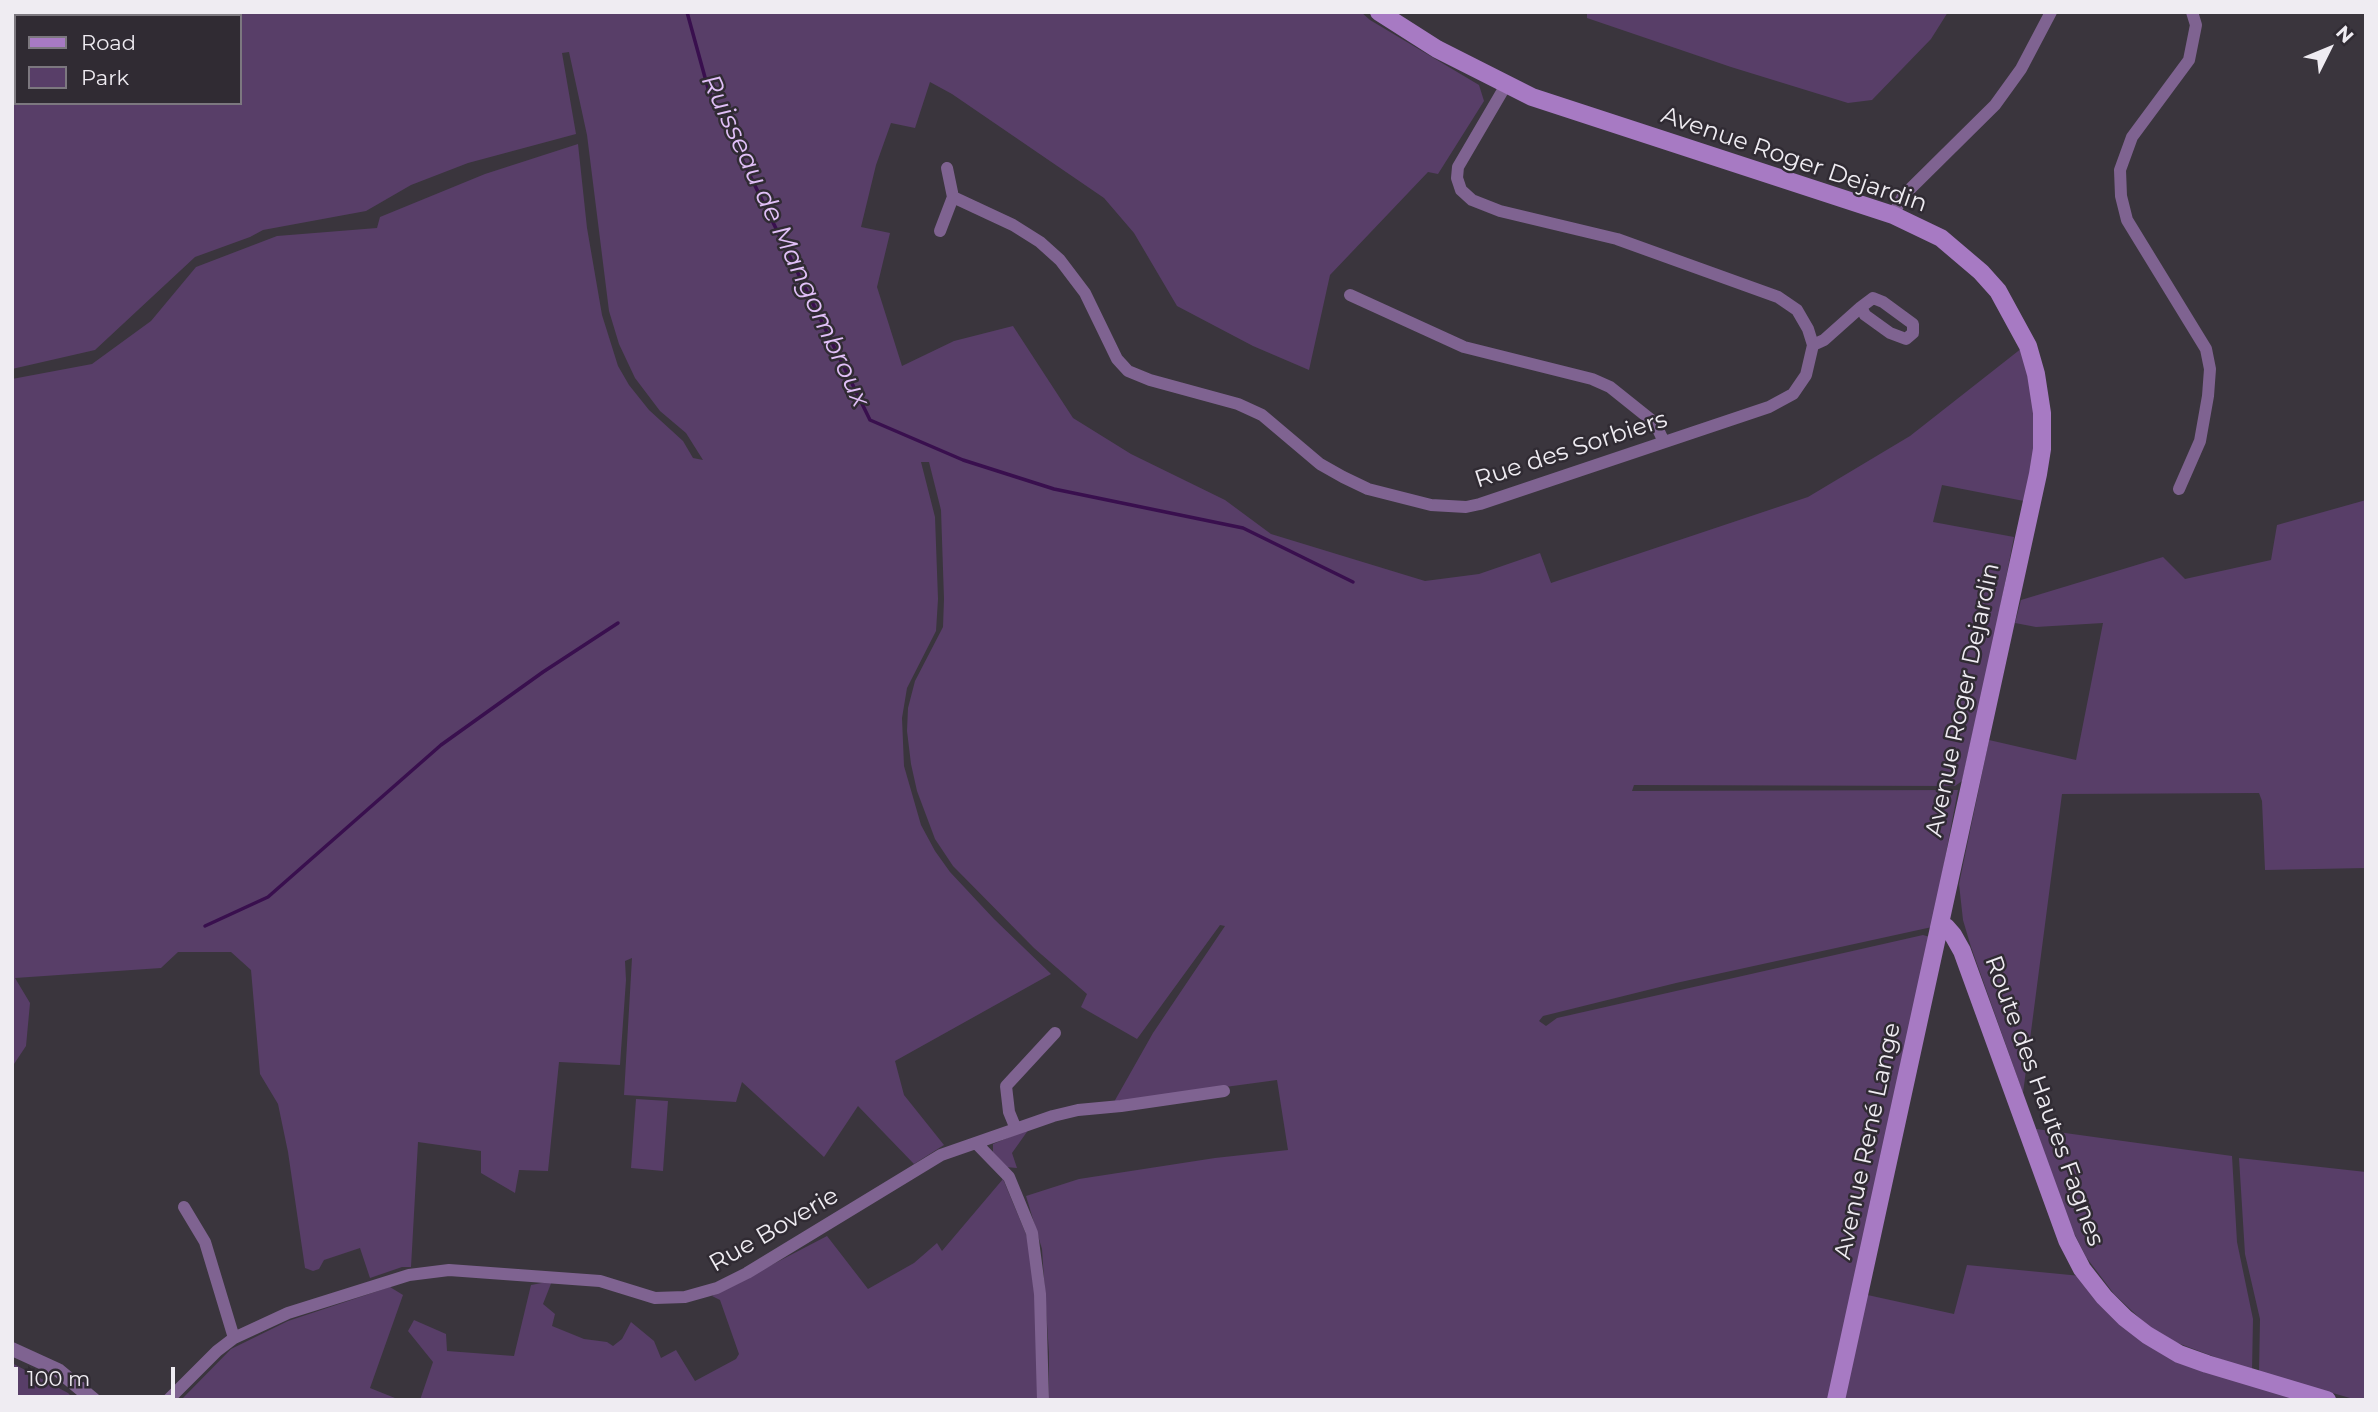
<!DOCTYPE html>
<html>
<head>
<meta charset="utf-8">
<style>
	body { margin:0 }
	#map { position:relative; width:2378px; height:1412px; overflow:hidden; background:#3a353d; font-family:Montserrat,sans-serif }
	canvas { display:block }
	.frame { position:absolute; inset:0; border:14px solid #efecf2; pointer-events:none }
	.legend { position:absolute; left:14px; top:14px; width:228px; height:91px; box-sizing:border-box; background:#302b33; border:2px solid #7c787f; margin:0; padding:9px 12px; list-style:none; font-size:21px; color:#efecf2 }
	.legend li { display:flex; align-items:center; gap:14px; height:35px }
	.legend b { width:35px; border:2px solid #7c787f }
	.north { position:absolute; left:2294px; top:14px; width:70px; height:70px; -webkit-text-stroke:5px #302b33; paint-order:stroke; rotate:47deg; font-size:19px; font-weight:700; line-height:28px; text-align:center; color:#efecf2 }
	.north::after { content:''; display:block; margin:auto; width:24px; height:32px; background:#efecf2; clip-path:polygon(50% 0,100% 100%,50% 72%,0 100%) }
	.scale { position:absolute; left:14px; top:1367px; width:161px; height:32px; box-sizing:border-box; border:4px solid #efecf2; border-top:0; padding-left:9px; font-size:21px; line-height:24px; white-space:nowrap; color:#efecf2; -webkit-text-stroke:5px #302b33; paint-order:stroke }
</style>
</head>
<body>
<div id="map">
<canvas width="2378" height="1412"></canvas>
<div class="frame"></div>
<ul class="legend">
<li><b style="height:9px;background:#a77ac3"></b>Road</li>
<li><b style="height:19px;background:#583e68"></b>Park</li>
</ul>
<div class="north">N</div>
<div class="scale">100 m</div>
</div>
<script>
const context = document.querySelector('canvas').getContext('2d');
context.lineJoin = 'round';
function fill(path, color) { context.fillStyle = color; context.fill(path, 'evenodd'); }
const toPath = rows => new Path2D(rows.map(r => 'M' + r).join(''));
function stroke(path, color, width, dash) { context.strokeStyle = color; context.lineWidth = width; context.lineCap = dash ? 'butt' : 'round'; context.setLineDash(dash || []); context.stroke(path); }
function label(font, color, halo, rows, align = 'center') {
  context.font = font + ' Montserrat,sans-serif'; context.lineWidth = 5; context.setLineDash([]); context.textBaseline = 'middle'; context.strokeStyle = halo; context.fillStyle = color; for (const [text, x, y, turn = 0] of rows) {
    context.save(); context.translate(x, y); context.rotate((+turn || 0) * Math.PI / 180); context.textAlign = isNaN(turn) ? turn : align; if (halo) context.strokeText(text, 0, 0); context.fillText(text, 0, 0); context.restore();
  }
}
const green = toPath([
	[12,12,1361,12,1370,20,1479,85,1484,101,1438,174,1428,172,1330,275,1309,370,1253,346,1177,306,1134,233,1104,198,952,94,930,82,915,128,891,123,876,165,861,227,890,233,877,287,902,366,954,341,1013,326,1073,418,1131,454,1225,500,1271,534,1425,581,1479,574,1540,553,1551,583,1808,497,1910,436,2022,348,2035,394,2036,448,2024,501,1942,485,1933,522,2014,537,1993,644,1962,781,1955,786,1634,785,1632,791,1958,790,1932,927,1676,983,1543,1016,1539,1021,1546,1026,1557,1018,1923,935,1930,937,1829,1400,1049,1400,1049,1353,1042,1249,1026,1196,1079,1179,1215,1158,1288,1150,1277,1080,1114,1102,1153,1033,1225,926,1220,925,1137,1039,1081,1007,1087,994,1034,948,953,866,935,839,917,791,911,764,907,731,908,708,915,681,943,627,944,599,941,510,929,462,921,462,935,517,938,599,936,631,907,688,902,718,904,766,921,825,935,851,950,872,994,919,1051,974,895,1061,904,1095,944,1145,914,1164,858,1106,824,1157,742,1082,736,1102,624,1095,632,958,625,961,626,980,620,1065,559,1062,548,1171,519,1170,515,1193,481,1173,481,1151,418,1142,411,1267,402,1267,370,1278,360,1248,324,1260,319,1269,313,1271,305,1268,288,1152,278,1104,260,1074,251,970,231,952,178,952,161,968,15,978,30,1003,26,1046,12,1067,12,379,92,364,151,321,196,267,277,236,377,228,380,217,485,174,578,144,587,228,602,315,618,366,629,385,649,410,683,441,693,458,703,460,686,433,660,411,635,378,619,344,609,311,587,135,569,52,562,53,576,134,468,163,411,185,366,211,263,230,250,237,195,257,95,350,12,369],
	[16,16,240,16,240,103,16,103],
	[1587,12,1948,12,1931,39,1872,100,1848,103,1731,67,1587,18],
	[2366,500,2366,868,2265,870,2262,801,2259,793,2062,794,2023,1093,1971,947,1963,920,1959,884,1989,740,2076,760,2103,623,2036,627,2015,623,2021,600,2163,557,2185,579,2271,560,2277,525],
	[636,1099,668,1101,663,1171,631,1168],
	[1029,1129,1012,1153,1017,1168,1006,1167,993,1152,993,1144],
	[2036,1129,2232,1156,2237,1242,2253,1319,2252,1371,2175,1342,2148,1326,2114,1294,2086,1257,2066,1217],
	[2239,1158,2366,1172,2366,1400,2357,1400,2259,1372,2260,1319,2245,1254],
	[1003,1179,1028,1239,1035,1298,1039,1400,420,1400,433,1362,408,1331,414,1320,446,1334,447,1351,514,1356,531,1285,552,1281,543,1304,555,1314,552,1326,584,1339,607,1342,613,1346,622,1339,631,1322,654,1341,661,1358,676,1350,695,1381,736,1359,739,1354,720,1300,712,1296,827,1236,868,1289,914,1263,937,1243,942,1251],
	[1967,1265,2081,1276,2113,1314,2290,1397,2292,1400,1841,1400,1863,1294,1954,1314],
	[390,1287,403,1295,370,1388,400,1400,181,1400,231,1349,288,1321],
	[12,1363,68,1393,75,1400,12,1400]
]);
const stream = toPath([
	[687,12,709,92,870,420,963,460,1054,489,1243,528,1353,582],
	[41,16,48,12],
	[12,31,16,29],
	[205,926,268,897,441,745,543,672,618,623]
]);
const minor = toPath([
	[953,197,1013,225,1040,242,1060,260,1085,293,1117,359,1128,371,1150,380,1238,404,1262,415,1320,464,1343,477,1368,489,1431,505,1466,507,1480,504,1769,407,1793,394,1806,375,1813,345,1808,329,1797,310,1778,297,1617,239,1500,211,1472,200,1461,190,1457,178,1458,167,1506,85],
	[1893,215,1903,196,1995,105,2021,69,2051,12],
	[940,231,953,197,947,168],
	[1350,295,1464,347,1592,379,1610,387,1655,423,1664,442],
	[1813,345,1824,340,1861,307,1865,315,1890,333,1906,339,1913,333,1913,324,1883,302,1873,298,1861,307],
	[2179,489,2200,441,2208,396,2210,369,2206,349,2127,220,2121,196,2120,170,2132,137,2189,60,2196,25,2192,12],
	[1016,1129,1009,1112,1006,1086,1055,1033],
	[977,1144,1009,1177,1032,1233,1040,1294,1043,1400],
	[184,1207,205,1242,234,1338],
	[168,1400,217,1351,234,1338,288,1313,409,1275,449,1270,600,1281,655,1298,685,1297,717,1288,747,1273,941,1155,1053,1116,1078,1110,1121,1106,1224,1091]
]);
const tertiary = toPath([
	[12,1349,58,1370,94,1400]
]);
const secondary = toPath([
	[1379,12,1437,49,1532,97,1893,215,1941,238,1981,272,1998,291,2028,346,2036,374,2042,413,2042,449,2038,474,1836,1400],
	[1940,925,1946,927,1953,935,1962,951,2067,1240,2082,1269,2104,1297,2125,1318,2147,1335,2179,1354,2207,1364,2327,1400]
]);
const streetNames = [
	["Avenue Roger Dejardin",1794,160,19],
	["Rue des Sorbiers",1571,450,-18],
	["Avenue Roger Dejardin",1963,700,-78],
	["Route des Hautes Fagnes",2044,1101,70],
	["Avenue René Lange",1868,1141,-78],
	["Rue Boverie",774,1230,-30]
];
const waterNames = [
	["Ruisseau de Mangombroux",785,241,65]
];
fill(green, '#583e68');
stroke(stream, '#390f4e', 3.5);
stroke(minor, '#7f6391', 12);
stroke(tertiary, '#7f6391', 14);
stroke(secondary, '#a77ac3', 18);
label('24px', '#efecf2', '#302b33', streetNames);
label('italic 26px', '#e1c0f8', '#302b33', waterNames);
</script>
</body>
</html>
